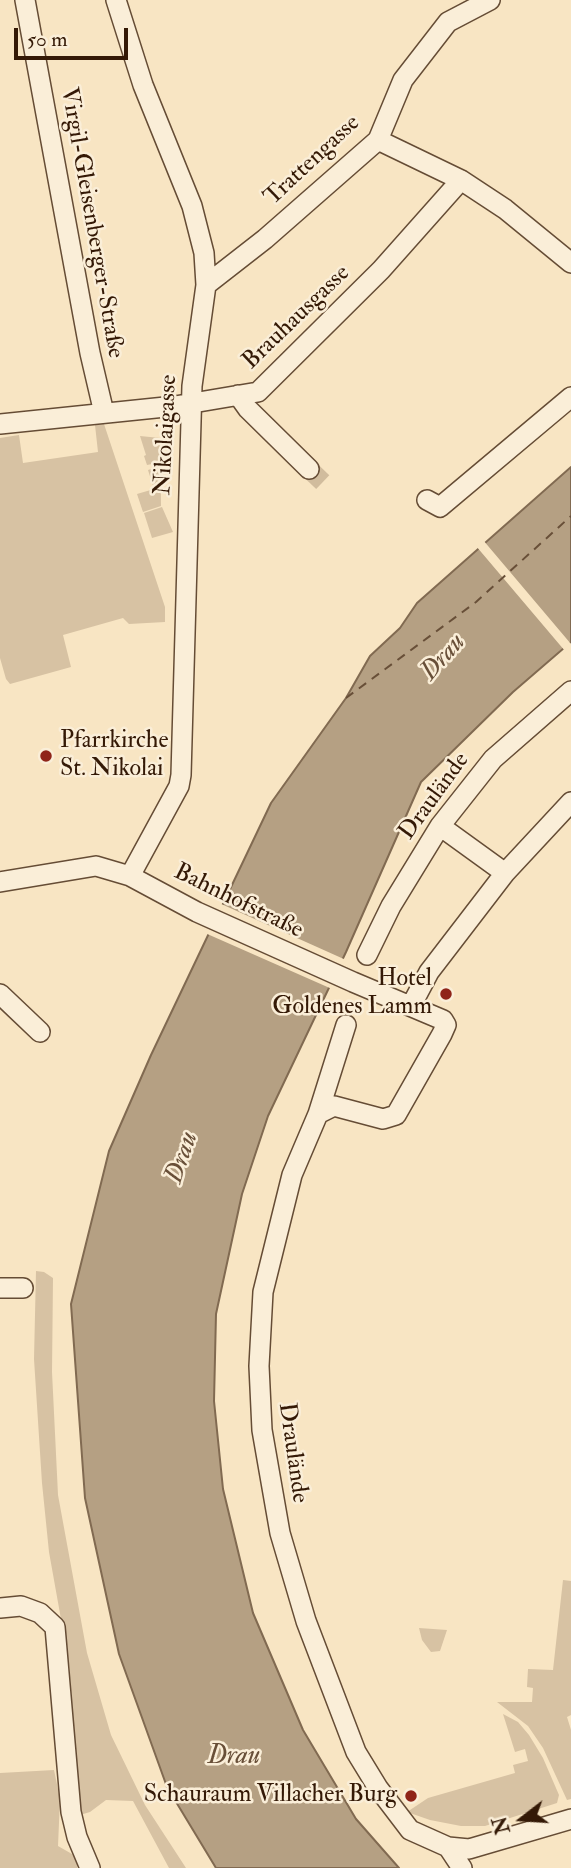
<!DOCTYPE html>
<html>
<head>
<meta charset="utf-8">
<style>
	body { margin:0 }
	#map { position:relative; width:571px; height:1868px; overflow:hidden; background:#f8e5c3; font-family:"IM FELL Double Pica",serif }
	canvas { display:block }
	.north { position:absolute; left:487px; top:1784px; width:70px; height:70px; -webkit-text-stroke:5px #faeed8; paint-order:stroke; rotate:253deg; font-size:19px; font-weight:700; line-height:28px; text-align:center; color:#341906 }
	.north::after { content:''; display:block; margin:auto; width:24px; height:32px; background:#341906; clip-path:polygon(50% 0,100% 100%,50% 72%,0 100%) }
	.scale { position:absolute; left:14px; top:28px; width:114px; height:32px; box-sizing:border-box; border:4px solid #341906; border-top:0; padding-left:9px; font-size:21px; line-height:24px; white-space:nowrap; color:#341906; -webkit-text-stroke:5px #faeed8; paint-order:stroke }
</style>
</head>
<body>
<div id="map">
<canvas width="571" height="1868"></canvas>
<div class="north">N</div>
<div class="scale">50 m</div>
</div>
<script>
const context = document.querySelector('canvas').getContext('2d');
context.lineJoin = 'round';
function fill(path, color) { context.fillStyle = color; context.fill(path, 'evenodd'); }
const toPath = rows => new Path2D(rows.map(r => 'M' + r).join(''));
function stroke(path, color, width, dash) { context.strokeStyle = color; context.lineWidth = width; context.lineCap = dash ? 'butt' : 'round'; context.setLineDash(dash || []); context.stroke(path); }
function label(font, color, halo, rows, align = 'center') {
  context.font = font + ' "IM FELL Double Pica",serif'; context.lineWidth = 5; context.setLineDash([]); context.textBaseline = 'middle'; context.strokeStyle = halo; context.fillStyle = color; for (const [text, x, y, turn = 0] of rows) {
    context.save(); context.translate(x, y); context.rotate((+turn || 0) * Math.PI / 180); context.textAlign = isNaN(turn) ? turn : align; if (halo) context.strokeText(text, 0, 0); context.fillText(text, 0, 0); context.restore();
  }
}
const green = toPath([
	[104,424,165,607,165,622,129,624,123,618,63,635,71,667,10,684,6,679,0,658,0,438,19,435,23,463,98,452,95,425],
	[140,436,160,438,161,506,143,512,137,494,154,489,148,470,154,468,152,464,147,465,144,456,146,455],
	[162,507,173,532,152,538,144,513],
	[36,1271,44,1272,53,1278,52,1372,58,1495,87,1653,111,1735,145,1805,186,1868,169,1868,133,1801,106,1800,90,1812,80,1815,69,1664,49,1552,42,1483,34,1359],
	[563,1580,571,1581,571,1715,567,1717,571,1730,571,1799,567,1800,543,1748,528,1726,497,1702,532,1702,533,1688,527,1687,528,1669,553,1670],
	[419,1628,447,1630,440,1651,431,1652,422,1640],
	[503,1714,518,1722,529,1735,543,1758,559,1795,557,1803,485,1826,461,1826,430,1820,407,1812,428,1798,515,1773,513,1765,528,1761,525,1749,515,1752],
	[54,1770,60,1799,58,1846,79,1858,77,1868,0,1868,0,1773]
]);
const water = toPath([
	[571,467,571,642,513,692,421,782,346,952,268,1116,242,1194,216,1314,214,1401,223,1489,253,1613,303,1730,356,1819,399,1868,216,1868,167,1787,119,1654,85,1498,71,1304,109,1151,151,1055,271,803,346,698,370,656,400,628,417,603,571,467]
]);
const pier = toPath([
	[483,540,571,644,565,651,476,546],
	[219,903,346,960,332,989,205,933]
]);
const ferry = toPath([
	[346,698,476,602,571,516]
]);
const minorTunnel = toPath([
	[309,469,330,489]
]);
const minor = toPath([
	[25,0,90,353,104,413],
	[116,0,143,85,192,206,204,253,206,285,192,386,181,775,179,786,130,876],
	[378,140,461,180,505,209,571,263],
	[206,285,265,239,378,140,403,80,448,22,490,0],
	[238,395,248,409,309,469],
	[0,424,175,406,258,392,381,270,461,180],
	[427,500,440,507,571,397],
	[440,826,505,873],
	[0,882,96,866,130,876,197,912,353,982,443,1020,446,1025,442,1034,396,1115,383,1119,334,1106,318,1114],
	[367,955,391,906,440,826,493,759,571,691],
	[0,994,40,1032],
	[411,1006,429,972,505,873,571,802],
	[346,1025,318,1114,292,1175,263,1292,259,1366,262,1430,280,1533,306,1621,356,1752,378,1788,410,1830,448,1847,469,1849,571,1819],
	[0,1288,23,1288],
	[0,1608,21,1606,40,1613,55,1627,71,1812,77,1837,90,1868],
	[448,1847,462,1868]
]);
const markers = [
	[46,756,7,"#8f2418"],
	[446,994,7,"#8f2418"],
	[411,1796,7,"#8f2418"]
];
const streetNames = [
	["Trattengasse",313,161,-43],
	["Virgil-Gleisenberger-Straße",91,223,80],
	["Brauhausgasse",297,318,-44],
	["Nikolaigasse",167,435,-87],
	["Draulände",435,797,-54],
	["Bahnhofstraße",238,902,26],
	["Draulände",292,1453,82]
];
const poiNames = [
	["Pfarrkirche",60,742,"left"],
	["St. Nikolai",60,770,"left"],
	["Hotel",432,980],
	["Goldenes Lamm",432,1008],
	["Schauraum Villacher Burg",397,1796]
];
const waterNames = [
	["Drau",444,658,-48],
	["Drau",183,1158,-71],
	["Drau",234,1757]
];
fill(green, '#d7c2a3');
fill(water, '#b5a083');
stroke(water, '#816a51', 2);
fill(pier, '#f8e5c3');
stroke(ferry, '#684f38', 2, [9, 7]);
stroke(minorTunnel, '#d1bc9d', 19, [19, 10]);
stroke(minor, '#654c35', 22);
stroke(minor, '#faeed8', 19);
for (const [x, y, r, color] of markers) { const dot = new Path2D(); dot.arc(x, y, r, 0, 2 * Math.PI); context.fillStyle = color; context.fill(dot); stroke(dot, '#faeed8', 2.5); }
label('24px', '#341906', '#faeed8', streetNames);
label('24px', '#341906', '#faeed8', poiNames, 'right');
label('italic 26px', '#684f38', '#faeed8', waterNames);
</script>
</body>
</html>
